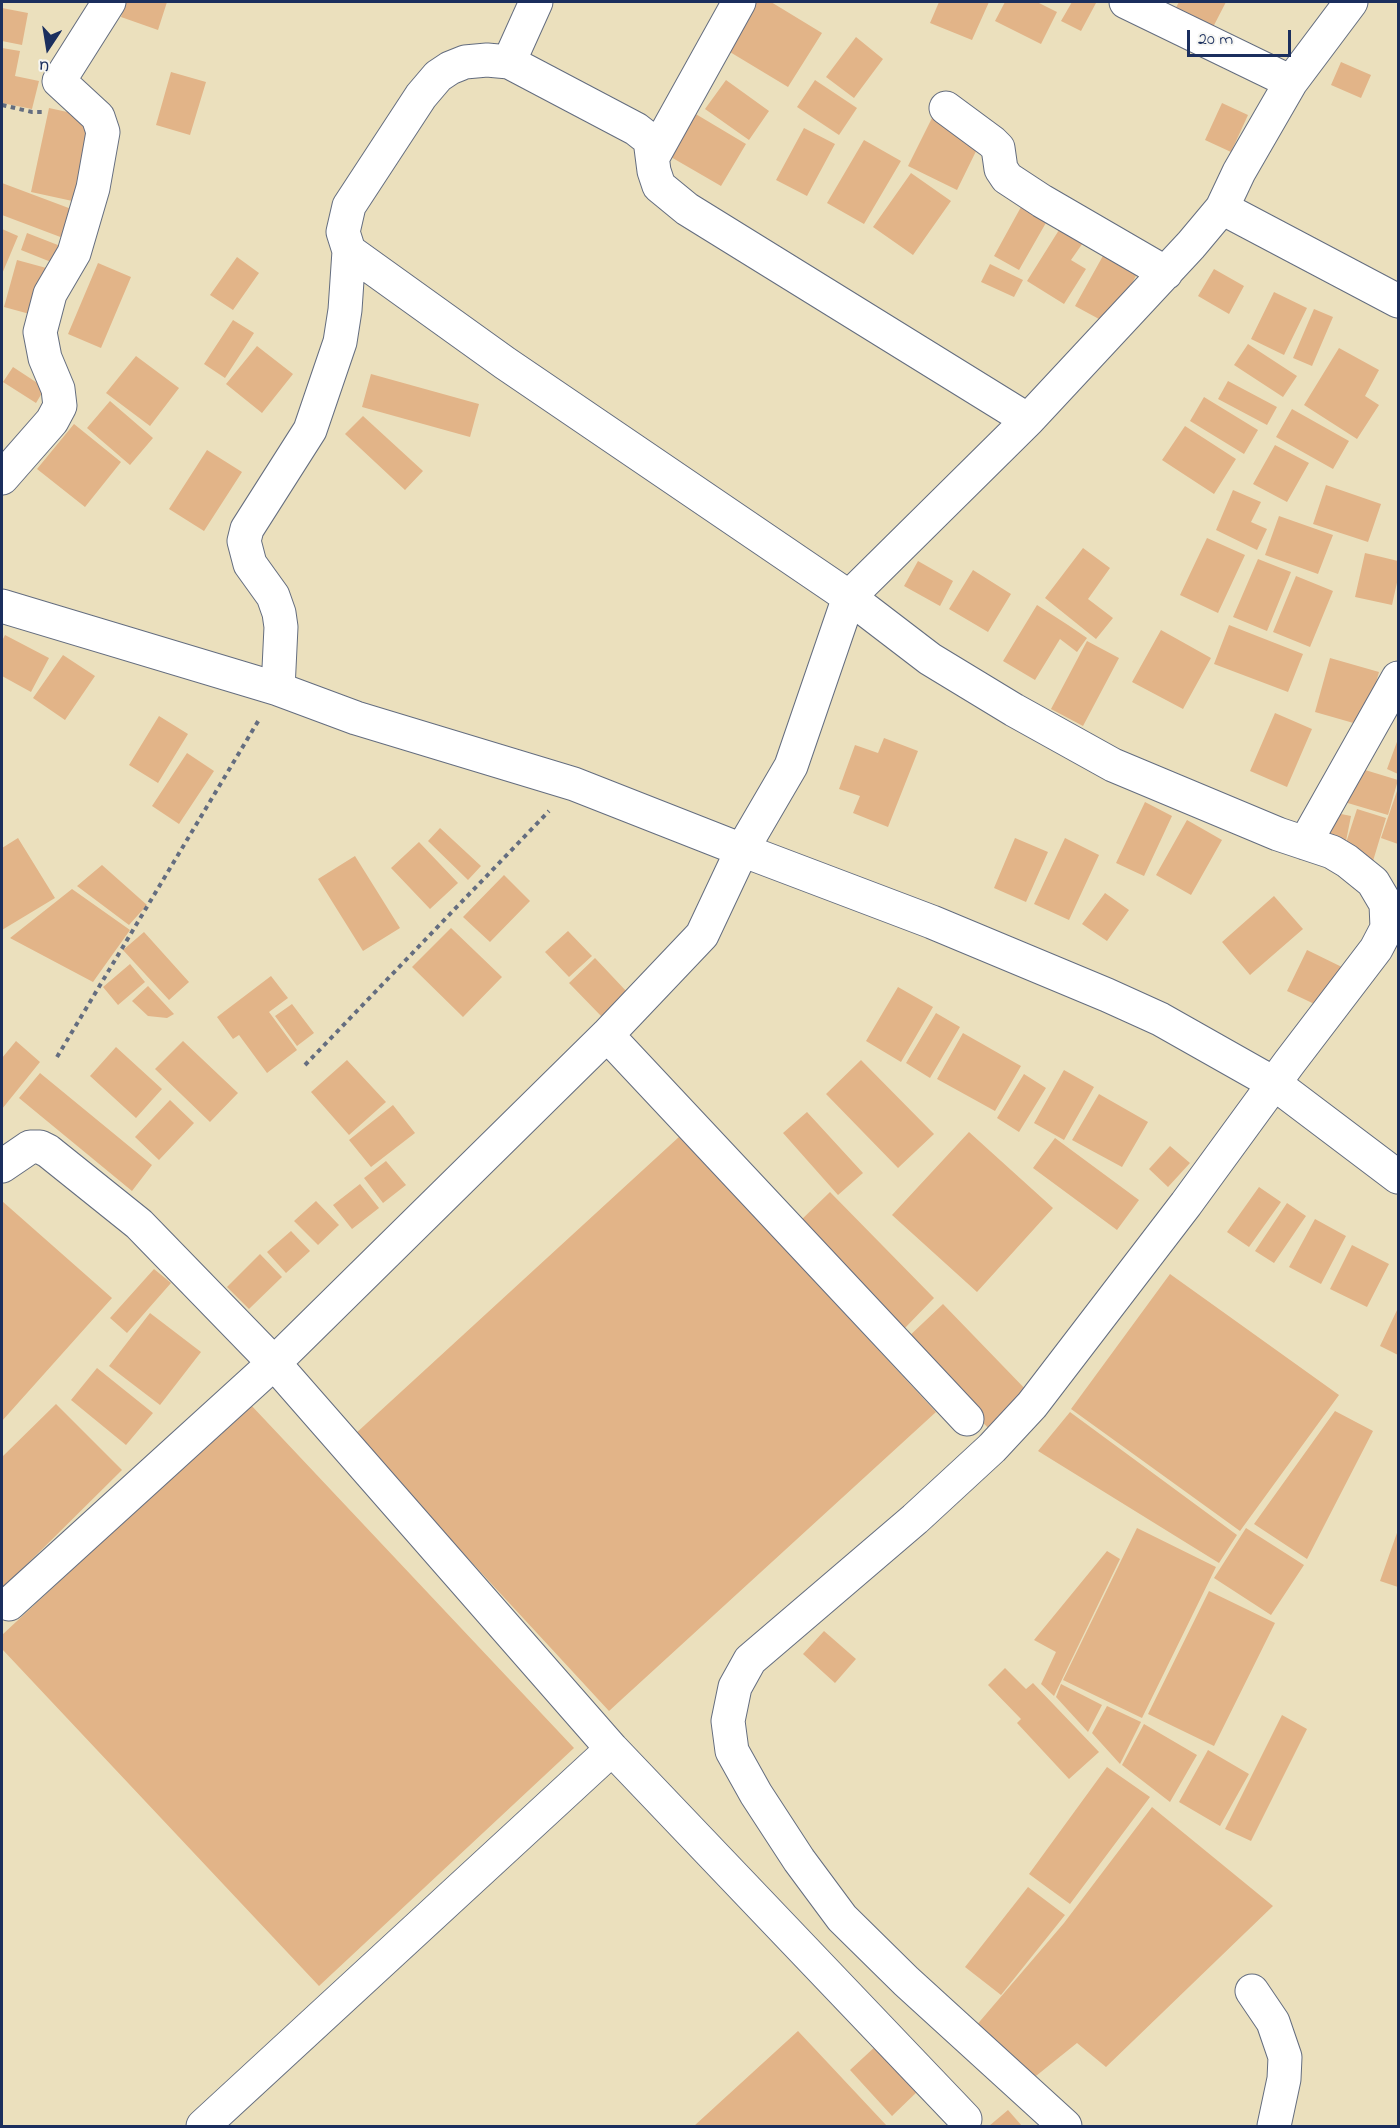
<!DOCTYPE html>
<html>
<head>
<meta charset="utf-8">
<style>
	body { margin:0 }
	#map { position:relative; width:1400px; height:2128px; overflow:hidden; background:#ebe0bd; font-family:"Indie Flower",sans-serif }
	canvas { display:block }
	.frame { position:absolute; inset:0; border:3px solid #1b2f5e; pointer-events:none }
	.north { position:absolute; left:18px; top:18px; width:60px; height:60px; -webkit-text-stroke:4px #f6f6f2; paint-order:stroke; rotate:192deg; font-size:16px; font-weight:700; line-height:24px; text-align:center; color:#1b2f5e }
	.north::after { content:''; display:block; margin:auto; width:21px; height:27px; background:#1b2f5e; clip-path:polygon(50% 0,100% 100%,50% 72%,0 100%) }
	.scale { position:absolute; left:1187px; top:30px; width:104px; height:27px; box-sizing:border-box; border:3px solid #1b2f5e; border-top:0; padding-left:8px; font-size:18px; line-height:21px; white-space:nowrap; color:#1b2f5e; -webkit-text-stroke:4px #f6f6f2; paint-order:stroke }
</style>
</head>
<body>
<div id="map">
<canvas width="1400" height="2128"></canvas>
<div class="frame"></div>
<div class="north">U</div>
<div class="scale">20 m</div>
</div>
<script>
const context = document.querySelector('canvas').getContext('2d');
context.lineJoin = 'round';
function fill(path, color) { context.fillStyle = color; context.fill(path, 'evenodd'); }
const toPath = rows => new Path2D(rows.map(r => 'M' + r).join(''));
function stroke(path, color, width, dash) { context.strokeStyle = color; context.lineWidth = width; context.lineCap = dash ? 'butt' : 'round'; context.setLineDash(dash || []); context.stroke(path); }
const building = toPath([
	[126,2,167,2,158,30,121,17],
	[747,2,771,2,822,33,788,87,720,46],
	[939,2,989,2,972,40,930,23],
	[1005,2,1037,2,1057,12,1041,44,995,21],
	[1072,2,1096,3,1081,31,1061,21],
	[1179,2,1226,2,1211,31,1173,13],
	[2,8,28,13,22,45,2,41],
	[856,37,883,59,854,98,826,77],
	[2,48,20,51,15,76,39,81,32,109,2,103],
	[1341,62,1371,75,1361,98,1331,85],
	[171,72,206,82,190,135,156,125],
	[726,80,769,111,749,140,705,109],
	[815,80,857,108,839,135,797,107],
	[1222,103,1248,115,1231,152,1205,140],
	[49,108,95,118,77,202,31,192],
	[689,110,746,144,721,186,664,153],
	[933,116,981,141,957,190,908,166],
	[804,128,835,144,807,196,776,180],
	[864,140,901,161,864,224,827,203],
	[911,173,951,201,913,255,873,227],
	[2,183,82,213,71,241,2,215],
	[1021,207,1047,221,1019,270,994,256],
	[1064,222,1087,237,1071,260,1086,269,1064,304,1027,281],
	[2,229,18,236,2,274],
	[27,233,63,247,56,264,21,250],
	[1104,254,1138,272,1110,325,1075,306],
	[237,257,259,273,233,310,210,295],
	[17,260,50,269,37,316,4,307],
	[98,263,131,277,101,348,68,334],
	[990,264,1023,280,1014,297,981,282],
	[1214,269,1244,286,1229,314,1198,296],
	[1274,292,1307,308,1284,355,1251,339],
	[1314,309,1333,317,1312,366,1293,358],
	[233,320,254,333,225,378,204,364],
	[1248,344,1297,376,1283,397,1234,365],
	[257,346,293,374,262,413,226,384],
	[1339,348,1379,370,1365,396,1379,405,1357,439,1304,405],
	[136,356,179,388,150,426,106,393],
	[13,367,45,388,36,403,3,382],
	[371,374,479,404,470,437,362,407],
	[1228,381,1277,407,1267,425,1218,399],
	[1204,397,1258,430,1244,454,1190,421],
	[110,401,153,438,130,465,87,428],
	[1292,409,1349,441,1333,469,1276,437],
	[363,416,423,471,405,490,345,434],
	[74,424,121,462,85,507,37,469],
	[1185,426,1236,459,1214,494,1162,460],
	[1275,445,1309,463,1287,502,1253,484],
	[207,450,242,472,204,531,169,509],
	[1326,485,1381,504,1368,542,1313,524],
	[1233,490,1261,502,1251,522,1267,529,1257,550,1216,530],
	[1279,516,1333,535,1318,574,1265,555],
	[1207,538,1245,555,1218,613,1180,595],
	[1083,548,1110,568,1088,599,1113,618,1096,639,1045,598],
	[1365,553,1398,561,1398,578,1392,605,1355,597],
	[1258,559,1291,572,1267,631,1233,617],
	[918,561,953,581,940,606,904,586],
	[973,570,1011,594,988,632,949,609],
	[1296,576,1333,591,1310,647,1273,632],
	[1037,605,1068,625,1087,638,1077,652,1060,639,1035,680,1003,661],
	[1229,625,1303,654,1288,692,1214,664],
	[1161,630,1211,658,1183,709,1132,682],
	[5,635,49,658,31,692,2,676,2,641],
	[1087,641,1119,658,1083,726,1051,709],
	[63,655,95,676,65,720,33,698],
	[1330,658,1379,672,1364,726,1315,712],
	[1275,713,1312,729,1287,787,1250,771],
	[159,716,188,734,158,783,129,765],
	[884,738,918,751,888,827,853,813,860,796,839,789,855,745,878,753],
	[1398,739,1398,774,1387,769],
	[187,753,214,771,179,824,152,806],
	[1352,766,1398,780,1388,815,1341,801],
	[1398,788,1398,844,1381,838],
	[1145,802,1172,816,1144,876,1116,863],
	[1357,809,1386,818,1373,861,1343,852],
	[1326,811,1351,816,1344,851,1318,845],
	[1187,820,1222,840,1191,895,1156,875],
	[440,828,481,866,468,880,428,841],
	[18,838,55,898,2,930,2,848],
	[1015,838,1048,852,1026,902,994,888],
	[1065,838,1099,855,1069,920,1034,904],
	[419,842,458,883,430,909,391,868],
	[355,856,400,928,363,951,318,879],
	[102,865,147,905,129,925,77,886],
	[504,875,530,901,490,942,463,917],
	[72,889,130,930,93,982,10,938],
	[1105,893,1129,910,1107,941,1082,924],
	[1274,896,1303,929,1250,975,1222,942],
	[451,928,502,977,463,1017,412,967],
	[568,931,592,956,569,977,545,952],
	[144,932,189,982,169,1000,123,950],
	[1307,950,1346,969,1327,1010,1287,991],
	[595,958,627,992,602,1017,569,983],
	[130,964,145,982,118,1005,103,987],
	[271,976,288,998,269,1012,297,1050,267,1073,239,1035,233,1039,217,1017],
	[148,986,174,1014,167,1018,148,1016,132,1001],
	[898,987,933,1007,901,1062,866,1041],
	[292,1004,314,1033,297,1046,275,1016],
	[936,1013,960,1027,930,1078,906,1063],
	[963,1033,1021,1066,995,1111,937,1079],
	[16,1041,40,1062,2,1109,2,1058],
	[183,1041,238,1093,210,1122,155,1069],
	[116,1047,162,1089,136,1118,90,1076],
	[347,1060,386,1102,349,1135,311,1092],
	[861,1060,934,1134,898,1168,826,1094],
	[1064,1070,1094,1087,1064,1140,1034,1123],
	[40,1073,152,1165,132,1191,19,1098],
	[1024,1074,1046,1088,1019,1132,997,1118],
	[1099,1094,1148,1122,1122,1167,1072,1140],
	[170,1100,194,1123,159,1160,135,1137],
	[393,1105,415,1133,371,1167,349,1140],
	[807,1112,863,1173,838,1195,783,1133],
	[969,1132,1053,1208,977,1292,892,1215],
	[680,1136,936,1412,609,1711,354,1435],
	[1055,1138,1139,1200,1117,1230,1033,1168],
	[1170,1146,1190,1163,1168,1187,1149,1169],
	[386,1161,406,1185,383,1203,364,1178],
	[360,1184,379,1208,352,1229,333,1205],
	[1259,1187,1281,1202,1249,1247,1227,1232],
	[830,1192,934,1298,902,1331,797,1224],
	[2,1201,112,1298,2,1421],
	[316,1201,339,1225,318,1245,294,1221],
	[1287,1203,1306,1216,1274,1263,1255,1251],
	[1315,1219,1346,1236,1321,1284,1289,1267],
	[291,1231,310,1251,286,1273,267,1252],
	[1352,1245,1389,1264,1367,1307,1330,1289],
	[260,1254,282,1277,249,1309,227,1287],
	[154,1269,171,1283,127,1333,110,1318],
	[1170,1274,1339,1395,1240,1531,1071,1409],
	[943,1304,1031,1395,992,1432,904,1341],
	[1398,1308,1398,1355,1380,1346],
	[150,1313,201,1352,160,1405,109,1366],
	[97,1368,153,1413,126,1445,71,1400],
	[56,1404,122,1470,2,1589,2,1457],
	[250,1404,574,1748,319,1986,2,1649,2,1635],
	[1335,1411,1373,1431,1307,1559,1254,1524],
	[1070,1412,1237,1535,1219,1563,1038,1451],
	[1137,1528,1216,1567,1142,1718,1063,1680],
	[1246,1528,1304,1565,1271,1615,1214,1578],
	[1398,1530,1398,1587,1380,1581],
	[1107,1551,1120,1559,1054,1696,1041,1684,1056,1652,1034,1640],
	[1209,1591,1275,1623,1214,1746,1148,1714],
	[824,1631,856,1659,835,1683,803,1654],
	[1005,1668,1026,1689,1033,1683,1099,1752,1069,1779,1017,1723,1021,1719,988,1685],
	[1061,1684,1102,1705,1088,1732,1056,1697],
	[1107,1706,1141,1722,1120,1764,1092,1733],
	[1282,1715,1307,1729,1251,1841,1225,1829],
	[1144,1724,1197,1755,1170,1802,1122,1765],
	[1208,1750,1249,1774,1220,1826,1179,1802],
	[1107,1767,1150,1797,1070,1904,1029,1874],
	[1152,1807,1273,1906,1106,2067,1077,2043,1031,2080,969,2034,1064,1923],
	[1028,1887,1065,1915,1001,1995,965,1967],
	[798,2031,887,2126,694,2126],
	[878,2044,920,2089,892,2116,850,2070],
	[1008,2110,1022,2126,989,2126]
]);
const path = toPath([
	[2,105,32,112,42,112],
	[57,1057,260,718],
	[305,1065,549,811]
]);
const minor = toPath([
	[1126,2,1291,82],
	[509,62,536,2],
	[946,108,992,142,998,148,1001,169,1007,178,1042,201,1166,273],
	[654,155,739,2],
	[1222,208,1398,301],
	[349,251,505,363,849,597,930,659,1014,710,1113,765,1278,834,1332,852,1347,861,1373,882,1386,904,1387,928,1376,949,1289,1063,1186,1204,1032,1405,992,1448,915,1519,750,1660,735,1687,728,1721,732,1751,756,1794,799,1860,842,1918,906,1981,1065,2126],
	[2,478,52,421,60,406,58,389,45,358,40,332,50,294,74,253,93,188,103,132,98,117,59,81,109,2],
	[2,606,278,689,356,718,574,784,742,850,791,766,849,597,1028,420,1191,245,1222,208,1239,172,1291,82,1351,2],
	[278,689,281,627,279,613,273,596,250,564,244,541,247,529,310,430,340,342,345,310,349,251,343,232,349,206,421,96,438,76,450,68,465,62,487,60,509,62,636,129,650,140,654,171,659,186,687,209,1028,420],
	[1305,843,1398,678],
	[607,1035,967,1419],
	[2,1166,30,1147,40,1147,48,1151,139,1224,274,1363,9,1604],
	[1252,1991,1273,2022,1285,2057,1284,2079,1274,2126],
	[965,2119,612,1749,274,1363,607,1035,702,935,742,850,932,922,1107,995,1160,1019,1275,1084,1398,1177],
	[203,2126,612,1749]
]);
fill(building, '#e2b488');
stroke(minor, '#646d7f', 35);
stroke(path, '#646d7f', 4, [4.5, 4.5]);
stroke(minor, '#fff', 33);
</script>
</body>
</html>
